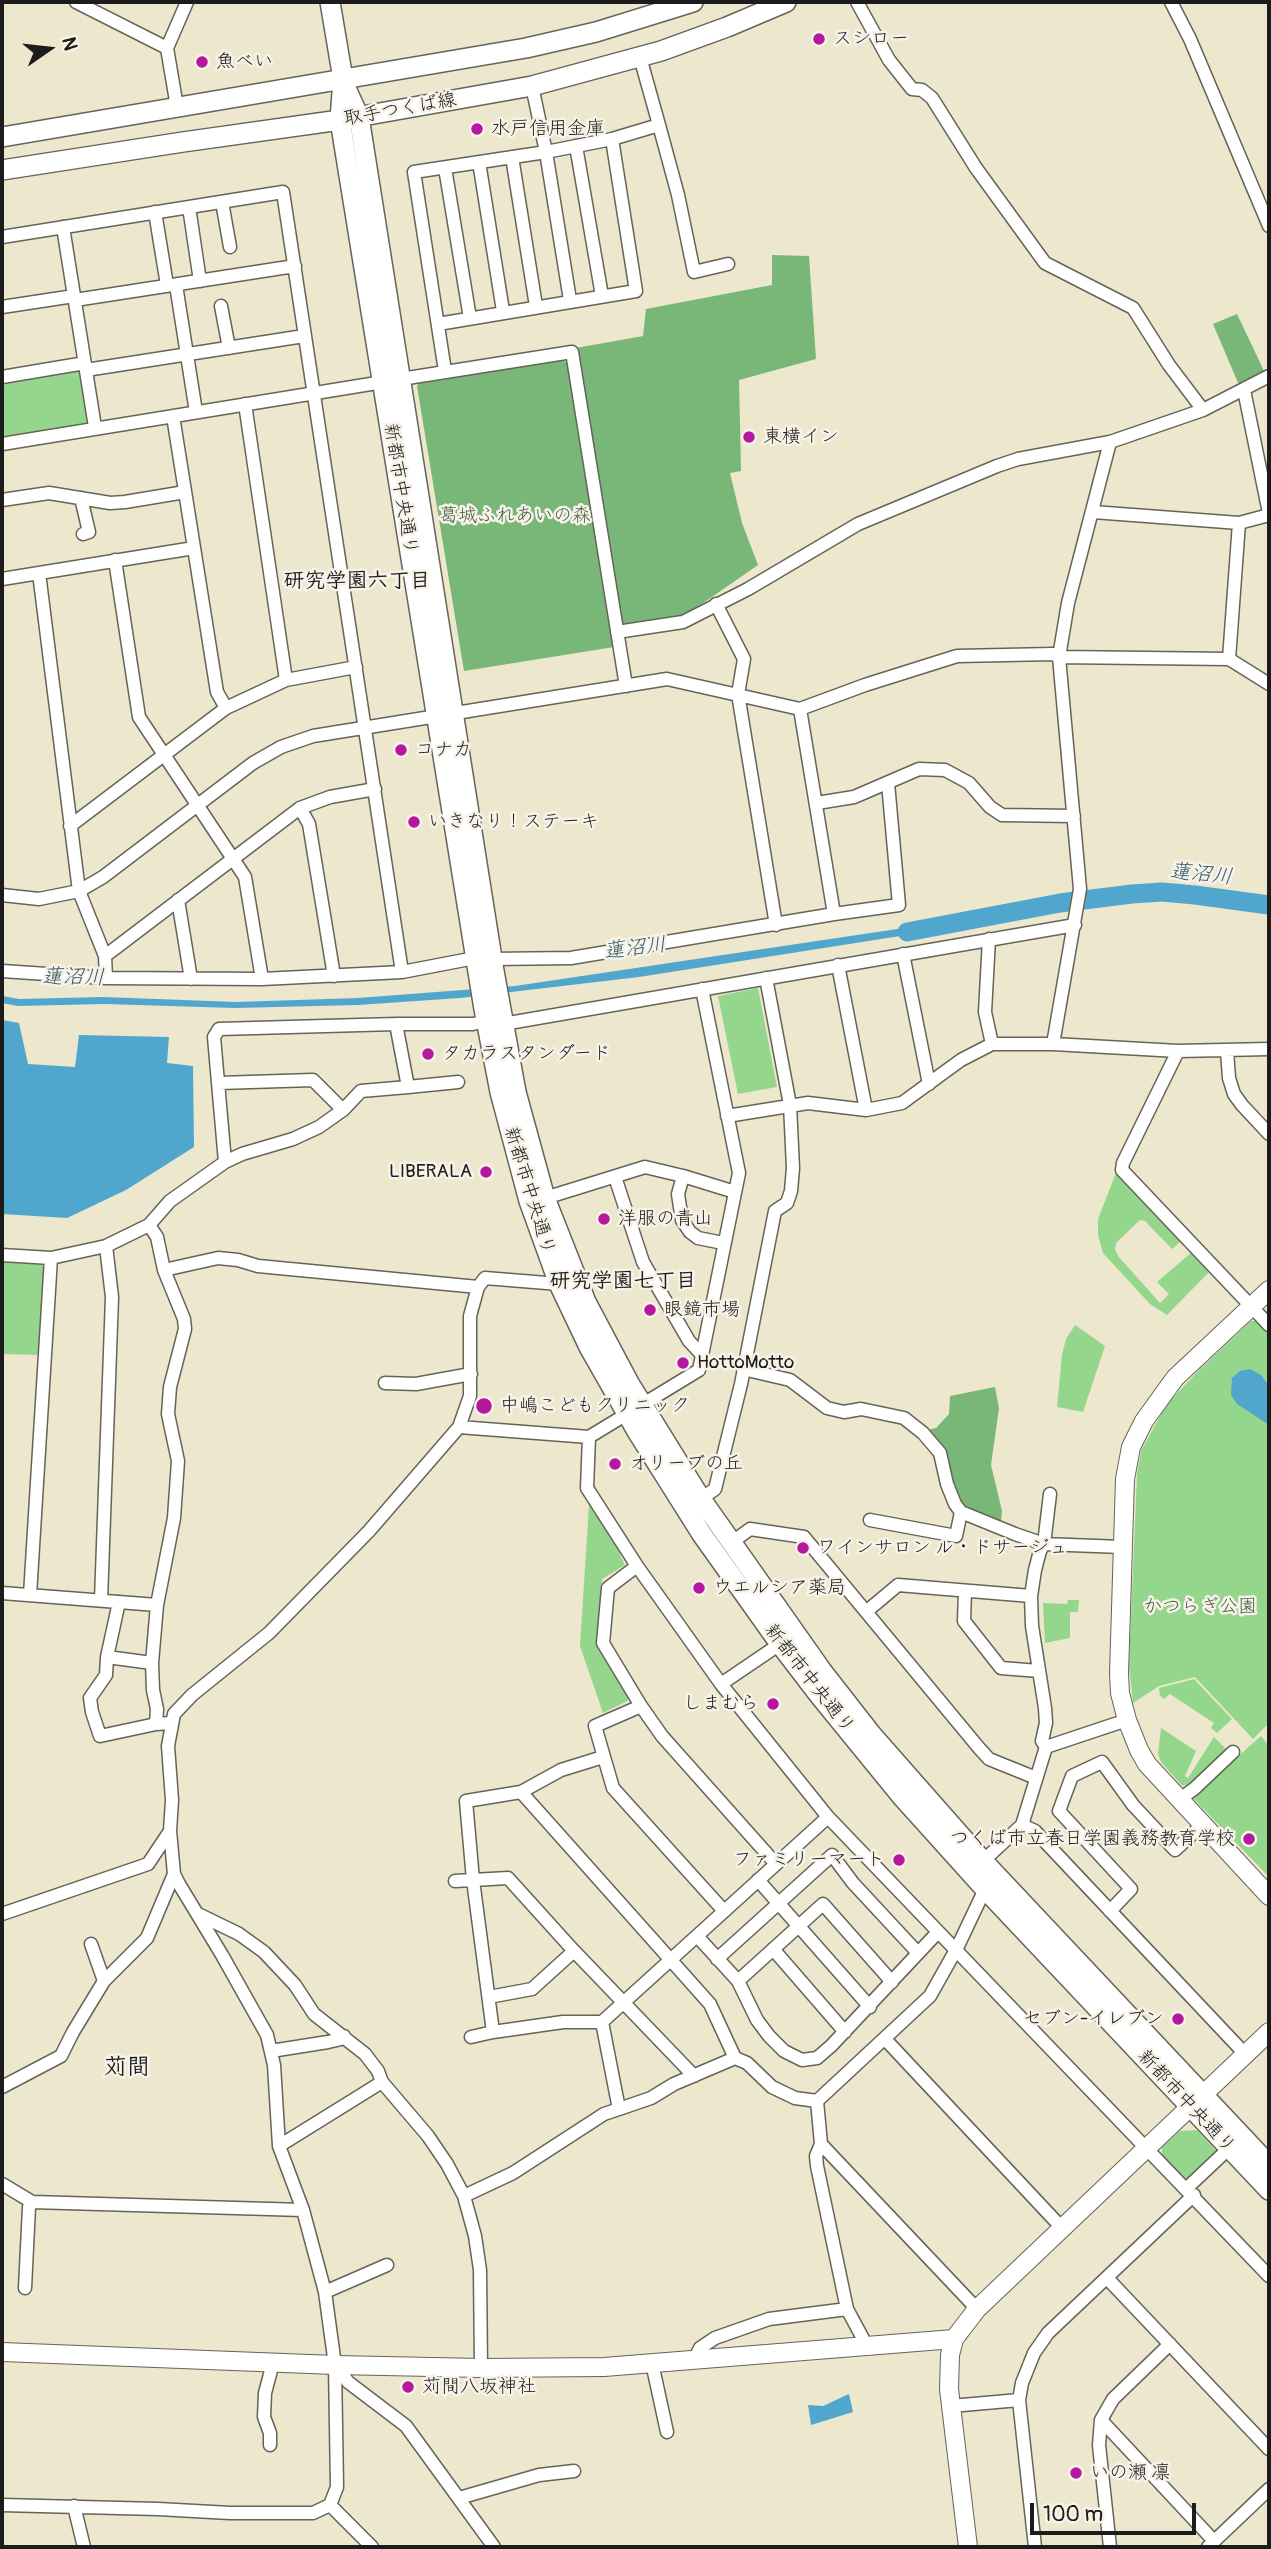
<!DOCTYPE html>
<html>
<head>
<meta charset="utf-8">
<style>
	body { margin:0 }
	#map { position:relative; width:1271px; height:2549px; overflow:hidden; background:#ece7cd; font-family:Pangolin,sans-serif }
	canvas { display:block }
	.frame { position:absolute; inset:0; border:4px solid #1c1c1c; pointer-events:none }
	.north { position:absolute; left:14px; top:14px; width:70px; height:70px; -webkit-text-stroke:5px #f7f3e8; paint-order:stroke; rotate:76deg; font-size:19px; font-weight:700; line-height:28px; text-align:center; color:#1c1c1c }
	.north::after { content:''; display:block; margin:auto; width:24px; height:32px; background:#1c1c1c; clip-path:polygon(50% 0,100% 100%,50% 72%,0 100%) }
	.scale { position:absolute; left:1030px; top:2503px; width:166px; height:32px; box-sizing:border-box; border:4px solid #1c1c1c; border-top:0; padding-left:9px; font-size:21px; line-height:24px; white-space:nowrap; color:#1c1c1c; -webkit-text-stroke:5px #f7f3e8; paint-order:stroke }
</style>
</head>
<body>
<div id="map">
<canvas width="1271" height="2549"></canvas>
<div class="frame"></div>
<div class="north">N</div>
<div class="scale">100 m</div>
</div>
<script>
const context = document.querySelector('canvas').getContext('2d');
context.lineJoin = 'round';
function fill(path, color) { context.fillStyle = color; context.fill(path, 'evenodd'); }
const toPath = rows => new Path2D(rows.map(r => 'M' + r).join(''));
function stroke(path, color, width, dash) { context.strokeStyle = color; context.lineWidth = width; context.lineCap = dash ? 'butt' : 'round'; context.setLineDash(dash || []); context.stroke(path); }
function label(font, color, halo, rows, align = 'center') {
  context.font = font + ' Pangolin,"Klee One",sans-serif'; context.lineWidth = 5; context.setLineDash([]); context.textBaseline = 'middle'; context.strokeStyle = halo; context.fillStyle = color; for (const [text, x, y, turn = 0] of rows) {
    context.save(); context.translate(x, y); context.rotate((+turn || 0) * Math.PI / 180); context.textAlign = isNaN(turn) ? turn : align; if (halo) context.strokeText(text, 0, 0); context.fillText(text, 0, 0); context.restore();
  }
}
const green = toPath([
	[77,370,82,372,90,424,2,438,2,382],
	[758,988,777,1087,738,1094,718,996],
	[1116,1173,1181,1241,1172,1249,1145,1221,1140,1220,1116,1243,1115,1249,1118,1256,1160,1303,1169,1294,1157,1282,1192,1252,1210,1271,1167,1315,1150,1304,1103,1253,1098,1235,1098,1219],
	[2,1258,42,1262,47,1270,40,1355,2,1354],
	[1251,1321,1258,1321,1269,1332,1269,1723,1253,1739,1195,1677,1159,1686,1133,1703,1129,1665,1137,1474,1141,1451,1166,1405,1199,1370],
	[1075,1325,1105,1346,1083,1412,1057,1407,1062,1355,1066,1339],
	[589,1505,595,1506,624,1552,620,1555,625,1565,602,1579,598,1645,630,1695,627,1701,603,1713,580,1646],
	[1068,1600,1079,1600,1078,1612,1070,1612,1070,1638,1045,1643,1043,1603,1067,1604],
	[1194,1679,1232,1719,1217,1733,1211,1728,1214,1723,1170,1694,1164,1699,1160,1696,1159,1688],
	[1161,1728,1196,1751,1185,1776,1188,1778,1214,1737,1227,1750,1192,1783,1182,1786,1161,1762,1158,1754],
	[1261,1736,1269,1746,1269,1877,1192,1797],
	[1197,2130,1219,2154,1188,2183,1162,2155,1162,2147,1180,2131]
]);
const forest = toPath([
	[772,255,809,256,816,359,739,380,741,471,730,473,742,523,758,565,686,615,624,626,621,622,576,348,643,336,646,309,772,285],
	[1237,314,1265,373,1239,385,1213,324],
	[562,359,567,363,614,647,464,671,417,386,420,382],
	[995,1387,999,1408,991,1465,1002,1511,1001,1522,962,1505,923,1431,936,1428,949,1414,950,1396]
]);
const water = toPath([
	[931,924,932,931,639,977,460,998,358,1005,235,1008,104,1004,18,1006,2,1003,2,996,19,999,104,997,236,1002,358,998,515,986],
	[2,1020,19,1023,28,1064,75,1067,79,1035,169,1037,167,1063,193,1066,194,1147,126,1190,67,1218,2,1214],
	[1250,1369,1261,1375,1267,1383,1269,1391,1269,1425,1237,1404,1231,1395,1232,1378,1240,1371],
	[849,2394,853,2412,811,2425,808,2405,823,2406]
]);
const river = toPath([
	[907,932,1060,903,1132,894,1162,892,1195,895,1269,905]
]);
const street = toPath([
	[76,2,167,48],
	[857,2,889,60,912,89,922,90,932,98,976,168,1045,263,1133,308,1169,365,1203,410],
	[1171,2,1190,39,1269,226],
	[532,86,546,152,570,300],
	[177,107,167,48,187,2],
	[659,125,678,195,694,272,728,264],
	[576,146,602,296],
	[512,157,536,306],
	[479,162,503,311],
	[445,168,470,318],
	[222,202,230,247],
	[189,207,200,281],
	[155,212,167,285],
	[63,227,95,427],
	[2,237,283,192,402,972],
	[176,285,196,412],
	[75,300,295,266],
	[221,306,229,348],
	[2,307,74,296],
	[438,324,636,291,612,139],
	[86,370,304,336],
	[445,371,414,172,546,152,612,139,659,125,640,57],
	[2,377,85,363],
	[401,379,572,352,626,686],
	[1244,390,1269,513],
	[245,404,286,680],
	[173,416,217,692,226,708],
	[2,444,383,382],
	[81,498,89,532,83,534],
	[2,500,49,493,110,503,125,502,185,492],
	[1093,512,1239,523],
	[115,560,139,717,245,877,262,979],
	[39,573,79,891,105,956,106,978],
	[2,579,194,548],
	[716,604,744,659,738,694,776,925],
	[617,632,683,622,748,589,858,524,997,466,1018,459,1110,442,1203,410,1269,376],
	[1229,659,1239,523,1269,515],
	[800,709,834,914,899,905,888,783],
	[817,803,854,797,919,769,945,770,969,783,990,807,1002,815,1074,816],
	[300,808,309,824,334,976],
	[70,826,226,708,286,680,356,667],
	[2,895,39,899,79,891,103,877,253,763,281,747,313,736,667,679,800,709,865,685,957,656,1053,654,1059,657,1229,659,1269,684],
	[178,900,191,979],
	[989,939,985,1012,992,1044],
	[903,954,929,1084],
	[105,956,300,808,330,797,375,789],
	[492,959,571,958,834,914],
	[838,965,866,1110],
	[2,971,106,978,262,979,402,972,475,958],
	[503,1024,1075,925],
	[1053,1044,1080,889,1059,657,1068,603,1110,442],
	[1178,1051,1123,1163,1122,1170,1269,1325],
	[1227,1051,1229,1078,1234,1094,1242,1105,1269,1134],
	[219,1083,313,1080,343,1110],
	[408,1087,458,1082],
	[727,1116,808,1103,866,1110,902,1103,961,1060,992,1044,1053,1044,1178,1051,1269,1049],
	[225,1162,214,1037,219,1029,396,1024],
	[683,1176,678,1194,682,1220,690,1232,698,1238,723,1243],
	[615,1177,643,1262,689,1341,702,1355],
	[545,1198,645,1167,683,1176,735,1192],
	[149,1225,157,1237,164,1270,184,1319,185,1329,170,1387,168,1414,178,1461,174,1518,157,1605,152,1663,153,1690,157,1709,156,1724,171,1723],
	[2,1255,51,1258,106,1246,149,1225,170,1201,225,1162,242,1154,293,1139,319,1127,343,1110,361,1091,408,1087,396,1024,473,1024,486,1021],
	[164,1270,218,1258,238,1260,258,1266,478,1287],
	[743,1369,790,1380,827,1408,844,1412,861,1409,904,1418,923,1433,940,1453,947,1484,955,1504,961,1512,1015,1534,1044,1544,1050,1494],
	[385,1383,416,1384,471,1374],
	[459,1427,470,1396,470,1316,478,1287,485,1278,559,1284],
	[589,1437,587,1488,637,1566,721,1684,828,1817,1269,2276],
	[701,1499,715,1489,741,1384,775,1211,787,1203,791,1191,793,1168,790,1105,766,978],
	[870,1520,956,1536,961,1512],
	[731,1543,750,1529,804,1537,979,1748,989,1759,1036,1778],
	[637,1566,608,1588,603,1643,641,1706,595,1726,613,1788,724,1911],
	[965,1591,964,1621,1001,1668,1039,1671],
	[2,1593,157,1605],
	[30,1595,51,1258],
	[101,1600,112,1297,106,1246],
	[867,1611,898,1585,1031,1596],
	[107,1657,119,1602],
	[152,1663,107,1657,106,1675,90,1698,92,1712,100,1736,156,1724],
	[721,1684,780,1644],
	[641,1706,662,1736,776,1864],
	[1046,1747,1042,1741,1046,1723,1045,1708,1032,1626,1031,1596,1035,1570,1040,1551,1044,1544,1122,1547],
	[603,1757,561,1770,521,1792,466,1801,473,1880,493,2032,563,2022,602,2022,828,1817],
	[521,1792,710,2004,735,2058,747,2063,772,2087,795,2098,817,2101],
	[1179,1800,1195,1788,1233,1752],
	[1022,1825,1035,1831,1246,2055],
	[170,1831,174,1874,179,1884,222,1955,267,2035,274,2065,279,2146,303,2210,325,2292,335,2365,337,2487,330,2505,372,2547],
	[983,1861,1022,1825,1046,1747,1127,1720],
	[758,1880,870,2007],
	[455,1881,508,1878,574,1951,694,2076],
	[1110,1911,1131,1889,1059,1811,1072,1776,1102,1762,1133,1805,1175,1850,1202,1825],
	[2,1914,148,1864,170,1831,172,1800,168,1746,174,1714,192,1695,269,1633,369,1531,459,1427,589,1437,699,1370,739,1173,702,989],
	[198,1914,239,1934,264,1952,295,1985,314,2014,365,2054,378,2071,382,2082,428,2136,447,2164,464,2196,475,2236,480,2270,481,2368],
	[697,1936,738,1981,757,2020,769,2036,784,2051,802,2060,817,2058,831,2046,938,1932],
	[91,1944,104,1981],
	[773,1949,845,2032],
	[717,1959,832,1855,853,1883,918,1953],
	[738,1981,823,1904,892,1982],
	[489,1997,532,1989,574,1951],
	[602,2022,619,2109,651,2098,674,2084,735,2058],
	[471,2037,493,2032],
	[885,2039,1062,2228],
	[271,2051,328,2042,341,2039,344,2036],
	[2,2087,61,2056,73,2032,104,1981,147,1938,174,1874],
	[821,2144,816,2156,817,2166,847,2309,867,2346],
	[279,2146,382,2082],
	[2,2184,32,2202,303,2210],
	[1187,2188,1223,2154],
	[464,2196,513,2173,604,2114,619,2109],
	[1107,2278,1269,2449],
	[25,2288,29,2207,32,2202],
	[325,2292,387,2265],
	[977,2309,821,2144,817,2101,930,1996,957,1948,985,1889],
	[694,2360,700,2348,715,2338,769,2319,847,2309],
	[652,2363,667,2432],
	[336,2365,348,2382,406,2426,494,2547],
	[951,2406,1019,2400],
	[1101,2420,1214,2541],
	[270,2445,270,2433,264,2417,265,2393,273,2363],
	[459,2498,539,2475,574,2471],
	[2,2505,158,2509,230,2513,313,2513,330,2505],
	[74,2506,84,2547],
	[1035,2547,1019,2400,1022,2383,1034,2353,1048,2333,1194,2195],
	[1110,2547,1099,2445,1101,2420,1113,2399,1170,2344],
	[1208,2547,1269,2489]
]);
const secondary = toPath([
	[1269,1290,1175,1378,1144,1421,1131,1447,1125,1479,1119,1674,1120,1693,1127,1720,1139,1750,1147,1764,1269,1896],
	[2,2352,335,2365,481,2368,604,2367,954,2339],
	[968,2547,949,2389,950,2355,954,2339,977,2309,1269,2032]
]);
const primary = toPath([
	[330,2,343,79,340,120,484,1009,500,1092,529,1201,559,1284,589,1347,638,1433,701,1533,780,1644,819,1695,903,1798,985,1889,1269,2190],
	[344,84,359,117,494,971,516,1092,545,1198,586,1302,629,1383,701,1499,822,1671,872,1735,983,1861,1269,2165],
	[2,137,526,48,596,32,693,2],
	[2,170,183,142,340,120,532,86,661,51,727,27,786,2]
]);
const markers = [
	[819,39,7,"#b5179e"],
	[202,62,7,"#b5179e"],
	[477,129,7,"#b5179e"],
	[749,437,7,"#b5179e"],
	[401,750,7,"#b5179e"],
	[414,822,7,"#b5179e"],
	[428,1054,7,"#b5179e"],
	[486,1172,7,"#b5179e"],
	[604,1219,7,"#b5179e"],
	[650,1310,7,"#b5179e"],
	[683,1363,7,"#b5179e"],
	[484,1406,9,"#b5179e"],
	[615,1464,7,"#b5179e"],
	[803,1548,7,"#b5179e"],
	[699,1588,7,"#b5179e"],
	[773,1704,7,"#b5179e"],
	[1249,1839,7,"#b5179e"],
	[899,1860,7,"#b5179e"],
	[1178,2019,7,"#b5179e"],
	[408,2387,7,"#b5179e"],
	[1076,2473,7,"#b5179e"]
];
const poiNames = [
	["スシロー",833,39],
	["魚べい",216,62],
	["水戸信用金庫",491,129],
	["東横イン",763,437],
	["コナカ",415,750],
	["いきなり！ステーキ",428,822],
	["タカラスタンダード",442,1054],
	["LIBERALA",472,1172,"right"],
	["洋服の青山",618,1219],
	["眼鏡市場",664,1310],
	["HottoMotto",697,1363],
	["中嶋こどもクリニック",500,1406],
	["オリーブの丘",629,1464],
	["ワインサロン ル・ドサージュ",817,1548],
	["ウエルシア薬局",713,1588],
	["しまむら",759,1704,"right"],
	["つくば市立春日学園義務教育学校",1235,1839,"right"],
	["ファミリーマート",885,1860,"right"],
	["セブン-イレブン",1164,2019,"right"],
	["苅間八坂神社",422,2387],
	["いの瀬 凛",1090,2473]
];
const streetNames = [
	["取手つくば線",400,110,-10],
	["新都市中央通り",400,489,81],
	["新都市中央通り",529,1191,73],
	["新都市中央通り",809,1679,52],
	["新都市中央通り",1186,2102,47]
];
const parkNames = [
	["葛城ふれあいの森",515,516],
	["かつらぎ公園",1200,1607]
];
const neighbourhoodNames = [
	["研究学園六丁目",357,582],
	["研究学園七丁目",623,1282]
];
const waterNames = [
	["蓮沼川",1201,875,6],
	["蓮沼川",635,949,-7],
	["蓮沼川",73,978,1]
];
const quarterNames = [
	["苅間",127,2068]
];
fill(green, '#95d68d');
fill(forest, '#78b778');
fill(water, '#51a6cd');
stroke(river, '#51a6cd', 19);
stroke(street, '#65635a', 15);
stroke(secondary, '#65635a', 20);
stroke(primary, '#65635a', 22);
stroke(street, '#fff', 12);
stroke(secondary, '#fff', 18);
stroke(primary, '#fff', 19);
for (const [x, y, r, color] of markers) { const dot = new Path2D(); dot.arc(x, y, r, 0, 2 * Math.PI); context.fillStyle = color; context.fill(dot); stroke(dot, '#f7f3e8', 2.5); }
label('19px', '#1c1c1c', '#f7f3e8', poiNames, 'left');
label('19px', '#1c1c1c', '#f7f3e8', streetNames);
label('19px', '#465d44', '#f7f3e8', parkNames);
label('bold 21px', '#1c1c1c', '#f7f3e8', neighbourhoodNames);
label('italic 21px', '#345a6c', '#f7f3e8', waterNames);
label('bold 23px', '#1c1c1c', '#f7f3e8', quarterNames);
</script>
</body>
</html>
